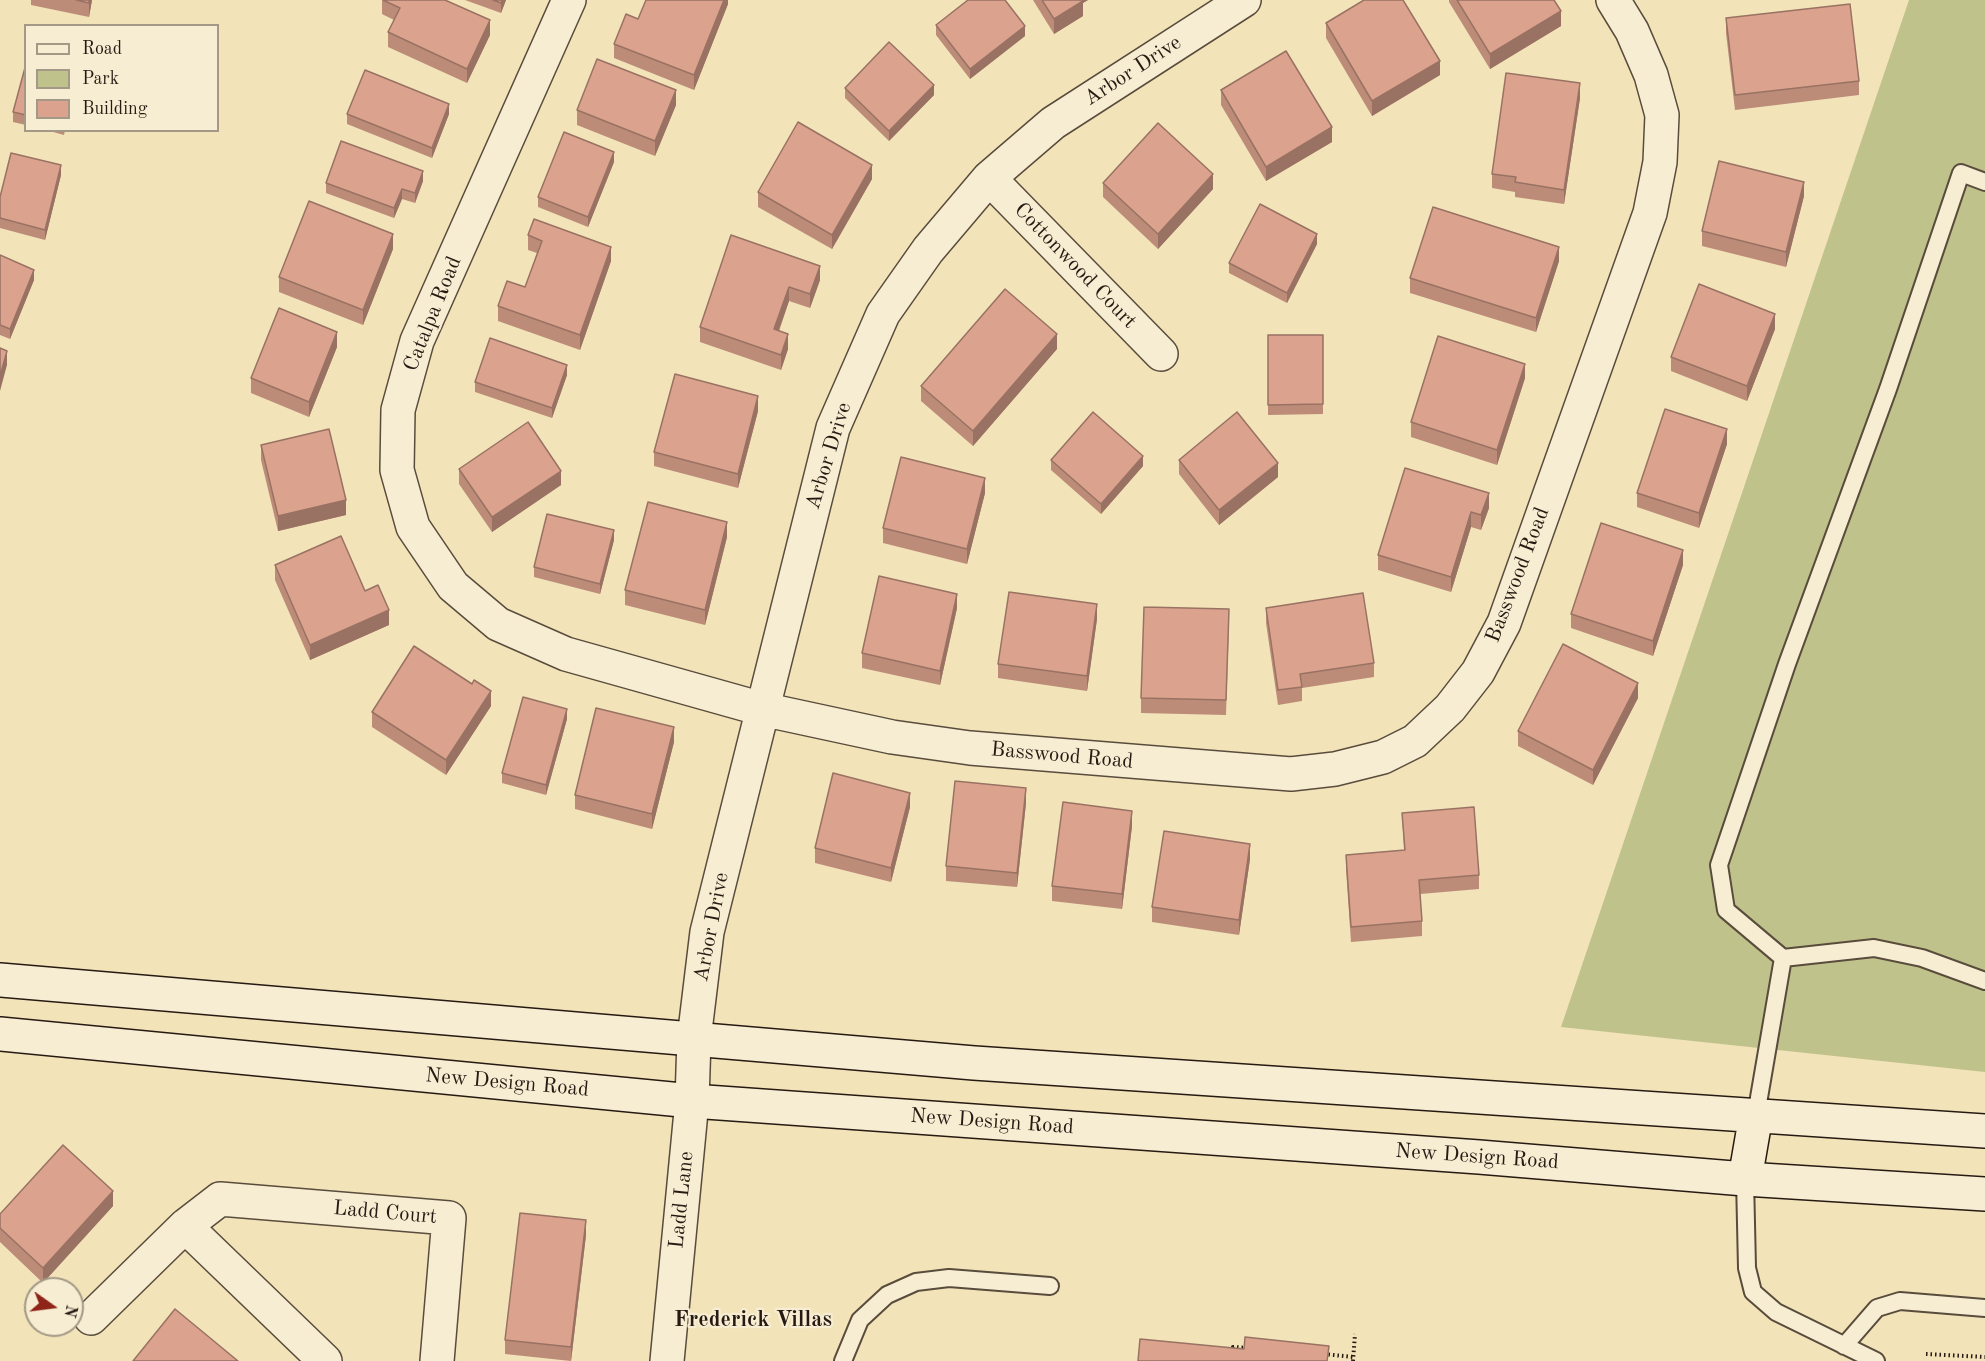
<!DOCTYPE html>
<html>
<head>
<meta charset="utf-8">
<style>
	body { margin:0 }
	#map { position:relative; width:1985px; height:1361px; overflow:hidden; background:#f2e3b9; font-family:"Old Standard TT",serif }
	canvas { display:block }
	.legend { position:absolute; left:24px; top:24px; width:195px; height:108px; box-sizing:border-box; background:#f7edd2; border:2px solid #a39986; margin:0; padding:8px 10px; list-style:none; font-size:18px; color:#261a13 }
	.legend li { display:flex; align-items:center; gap:12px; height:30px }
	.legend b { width:30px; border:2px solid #a39986 }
	.north { position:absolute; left:24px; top:1277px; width:60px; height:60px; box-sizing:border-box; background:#f7edd2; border:2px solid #a39986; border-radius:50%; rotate:104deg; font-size:16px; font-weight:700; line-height:24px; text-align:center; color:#261a13 }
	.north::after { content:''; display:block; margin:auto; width:21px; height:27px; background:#8f2418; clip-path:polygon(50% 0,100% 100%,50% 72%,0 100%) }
</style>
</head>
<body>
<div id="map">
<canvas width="1985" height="1361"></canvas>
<ul class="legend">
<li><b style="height:8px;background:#f7edd2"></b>Road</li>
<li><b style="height:16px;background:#c0c28b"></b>Park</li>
<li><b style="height:16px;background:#dba38d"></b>Building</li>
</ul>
<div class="north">N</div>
</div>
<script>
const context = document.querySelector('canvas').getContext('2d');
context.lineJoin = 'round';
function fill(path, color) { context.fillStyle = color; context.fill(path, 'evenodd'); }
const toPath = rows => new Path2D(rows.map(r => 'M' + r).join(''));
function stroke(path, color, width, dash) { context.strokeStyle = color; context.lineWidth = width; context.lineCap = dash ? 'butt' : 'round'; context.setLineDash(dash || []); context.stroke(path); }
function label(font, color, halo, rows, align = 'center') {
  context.font = font + ' "Old Standard TT",serif'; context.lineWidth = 4.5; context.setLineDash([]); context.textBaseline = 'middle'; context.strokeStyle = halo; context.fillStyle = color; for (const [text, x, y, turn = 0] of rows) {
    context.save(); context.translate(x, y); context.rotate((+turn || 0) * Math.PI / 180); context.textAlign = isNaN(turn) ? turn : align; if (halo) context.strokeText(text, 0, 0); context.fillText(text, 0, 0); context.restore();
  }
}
const green = toPath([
	[1909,0,1985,0,1985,1072,1561,1027]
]);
const path = toPath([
	[1324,1354,1353,1357],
	[1926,1354,1985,1357],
	[1233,1361,1233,1347,1248,1348],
	[1353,1361,1355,1334]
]);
const lane = toPath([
	[1783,958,1874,948,1922,958,1985,981],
	[1756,1115,1783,958,1726,910,1719,865,1787,664,1888,389,1961,173,1985,182],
	[1745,1179,1747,1268,1753,1292,1776,1312,1876,1361],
	[1844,1346,1877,1308,1900,1301,1985,1308],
	[843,1361,860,1320,887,1295,916,1282,949,1278,1050,1286]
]);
const street = toPath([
	[569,0,417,341,398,410,397,470,413,527,453,586,498,624,566,654,762,709,892,737,970,748,1291,774,1335,769,1383,757,1415,741,1450,708,1478,672,1504,623,1650,213,1660,162,1662,115,1651,75,1632,31,1613,0],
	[989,178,1161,354],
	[185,1226,325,1361],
	[91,1318,185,1226,220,1199,449,1218,437,1361],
	[667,1361,692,1101,694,1039,707,932,833,428,883,314,928,250,989,178,1053,123,1244,0]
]);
const secondary = toPath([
	[0,980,974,1063,1985,1131],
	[0,1034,692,1101,1479,1157,1745,1179,1985,1194],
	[1745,1179,1756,1115]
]);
const wall = toPath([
	[31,0,92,0,89,17,31,5],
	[382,0,490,35,467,83,388,47,388,32,394,20,382,14],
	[465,0,506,0,501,13],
	[728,0,728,4,694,90,614,58,614,44,638,19],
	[1033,0,1088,0,1083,3,1083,16,1054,34],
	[1449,0,1554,0,1561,26,1490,69,1449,2],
	[1726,18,1859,81,1859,95,1735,110,1726,33],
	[1326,23,1440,75,1372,116,1326,38],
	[936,25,1025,36,970,79,936,35],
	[26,64,26,125,13,122,13,112],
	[845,88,934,95,889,141,845,98],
	[1221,90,1332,142,1266,181,1221,105],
	[1580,98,1564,204,1515,197,1515,192,1492,188,1492,174],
	[676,105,655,156,577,125,577,110],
	[347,114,449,114,432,158,347,124],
	[46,130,65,130,64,135],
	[614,162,588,227,538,207,538,197],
	[61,175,45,240,0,228,0,197],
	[872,179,832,249,758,207,758,192],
	[423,181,415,203,402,199,394,218,326,193,326,183],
	[1103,183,1213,189,1158,249,1103,197],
	[1804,196,1786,267,1702,246,1702,231],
	[528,235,611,261,580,350,498,321,498,306,525,287,537,253,528,250],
	[1317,244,1287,303,1229,273,1229,263],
	[393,249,363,325,279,292,279,277],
	[0,255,34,280,10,339,0,335],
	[1559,261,1536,332,1410,293,1410,278],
	[820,266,820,280,810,308,789,301,779,331,788,349,781,370,700,342,700,327],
	[1775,329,1747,401,1671,371,1671,357],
	[1268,335,1323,335,1323,414,1268,415],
	[337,347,309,417,251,393,251,378],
	[1057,349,973,446,921,401,921,386],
	[567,375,552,418,475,392,475,382],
	[1525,378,1497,465,1411,437,1411,422],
	[758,411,738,488,654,466,654,452],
	[1727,444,1699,528,1637,507,1637,493],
	[261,445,346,515,278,531,261,460],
	[1051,460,1143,466,1101,514,1051,470],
	[1179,460,1278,477,1219,525,1179,474],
	[1405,468,1489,508,1481,530,1471,527,1451,592,1378,570,1378,555],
	[459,469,561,485,492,532,459,484],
	[985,493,967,564,883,543,883,528],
	[727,537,705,625,625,605,625,590],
	[614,540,600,594,534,577,534,567],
	[275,565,365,591,389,625,310,660,275,580],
	[1683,565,1653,656,1571,628,1571,614],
	[957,608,940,685,862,668,862,653],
	[1266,608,1374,663,1374,677,1302,688,1302,701,1278,705,1266,623],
	[1097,619,1087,691,998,678,998,664],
	[1229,624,1226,715,1141,713,1141,698],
	[1638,698,1593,785,1518,746,1518,731],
	[491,706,446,775,372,727,372,712],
	[567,719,546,795,502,783,502,773],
	[674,742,652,829,575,809,575,795],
	[1026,803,1017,887,946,881,946,866],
	[910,807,891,882,815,863,815,848],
	[1402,813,1479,875,1479,889,1420,894,1422,921,1422,936,1351,942,1346,869,1346,855,1404,850],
	[1132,826,1122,909,1052,901,1052,886],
	[1250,859,1239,935,1152,922,1152,907],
	[113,1206,43,1283,0,1242,0,1214],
	[586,1235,571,1361,505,1354,505,1340]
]);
const shadedWall = toPath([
	[89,0,92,0,89,17],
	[502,0,506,0,501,13,501,3],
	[724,0,728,0,728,4,694,90,694,75],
	[1077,0,1088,0,1083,3,1083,16,1054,34,1054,19],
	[1561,11,1561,26,1490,69,1490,54],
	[490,20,490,35,467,83,467,69],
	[1025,26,1025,36,970,79,970,69],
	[1440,61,1440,75,1372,116,1372,101],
	[1580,83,1580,98,1564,204,1564,190],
	[934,85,934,95,889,141,889,131],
	[676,90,676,105,655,156,655,141],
	[449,104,449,114,432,158,432,148],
	[1332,127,1332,142,1266,181,1266,167],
	[614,152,614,162,588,227,588,217],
	[61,165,61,175,45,240,45,230],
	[872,165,872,179,832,249,832,235],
	[423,171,423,181,415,203,415,193],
	[1213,174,1213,189,1158,249,1158,234],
	[1804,182,1804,196,1786,267,1786,252],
	[402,189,402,199,394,218,394,208],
	[393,234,393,249,363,325,363,310],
	[1317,234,1317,244,1287,303,1287,293],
	[611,247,611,261,580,350,580,335],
	[1559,247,1559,261,1536,332,1536,318],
	[820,266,820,280,810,308,810,294],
	[34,270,34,280,10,339,10,329],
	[789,287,789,301,774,344,774,329],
	[1775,314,1775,329,1747,401,1747,386],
	[337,332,337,347,309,417,309,402],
	[788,334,788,349,781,370,781,355],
	[1057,334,1057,349,973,446,973,431],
	[7,351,7,365,0,391,0,376],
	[1525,364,1525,378,1497,465,1497,450],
	[567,365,567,375,552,418,552,408],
	[758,396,758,411,738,488,738,474],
	[1727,429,1727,444,1699,528,1699,513],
	[1143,456,1143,466,1101,514,1101,504],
	[1278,463,1278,477,1219,525,1219,510],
	[561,471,561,485,492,532,492,517],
	[985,478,985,493,967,564,967,549],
	[1489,493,1489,508,1481,530,1481,515],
	[346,500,346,515,278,531,278,516],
	[1471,512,1471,527,1451,592,1451,577],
	[727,522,727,537,705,625,705,610],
	[614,530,614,540,600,594,600,584],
	[1683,550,1683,565,1653,656,1653,641],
	[957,594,957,608,940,685,940,671],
	[1097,604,1097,619,1087,691,1087,676],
	[389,610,389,625,310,660,310,645],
	[1638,683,1638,698,1593,785,1593,770],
	[491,691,491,706,446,775,446,760],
	[567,709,567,719,546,795,546,785],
	[674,727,674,742,652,829,652,814],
	[1026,788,1026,803,1017,887,1017,873],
	[910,793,910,807,891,882,891,868],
	[1132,811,1132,826,1122,909,1122,894],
	[1250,844,1250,859,1239,935,1239,920],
	[113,1191,113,1206,43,1283,43,1268],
	[586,1220,586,1235,571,1361,571,1347]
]);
const building = toPath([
	[76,0,89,0,89,3,76,0],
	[383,0,445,0,490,20,467,69,388,32,400,8,383,0],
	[493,0,502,0,501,3,493,0],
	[646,0,724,0,694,75,614,44,626,14,638,19,646,0],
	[968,0,1005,0,1025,26,970,69,936,25,968,0],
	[1042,0,1083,0,1083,1,1054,19,1042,0],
	[1364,0,1403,0,1440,61,1372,101,1326,23,1364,0],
	[1457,0,1554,0,1561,11,1490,54,1457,0],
	[1850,4,1859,81,1735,95,1726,18,1850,4],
	[889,42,934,85,889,131,845,88,889,42],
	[1286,51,1332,127,1266,167,1221,90,1286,51],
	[597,59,676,90,655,141,577,110,597,59],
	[26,64,26,115,13,112,26,64],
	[365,70,449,104,432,148,347,114,365,70],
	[1506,73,1580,83,1564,190,1515,182,1516,177,1492,174,1506,73],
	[798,122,872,165,832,235,758,192,798,122],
	[1158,123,1213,174,1158,234,1103,183,1158,123],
	[564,132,614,152,588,217,538,197,564,132],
	[341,141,423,171,415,193,402,189,394,208,326,183,341,141],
	[11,153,61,165,45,230,0,218,0,197,11,153],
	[1719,161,1804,182,1786,252,1702,231,1719,161],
	[309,201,393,234,363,310,279,277,309,201],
	[1260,204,1317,234,1287,293,1229,263,1260,204],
	[1433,207,1559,247,1536,318,1410,278,1433,207],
	[534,219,611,247,580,335,498,306,507,281,525,287,542,241,528,235,534,219],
	[731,235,820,266,810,294,789,287,774,329,788,334,781,355,700,327,731,235],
	[0,255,34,270,10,329,0,325,0,255],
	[1699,284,1775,314,1747,386,1671,357,1699,284],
	[1005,289,1057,334,973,431,921,386,1005,289],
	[279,308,337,332,309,402,251,378,279,308],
	[1268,335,1323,335,1323,404,1268,405,1268,335],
	[1438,336,1525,364,1497,450,1411,422,1438,336],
	[490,338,567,365,552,408,475,382,490,338],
	[0,348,7,351,0,376,0,348],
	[675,374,758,396,738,474,654,452,675,374],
	[1665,409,1727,429,1699,513,1637,493,1665,409],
	[1093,412,1143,456,1101,504,1051,460,1093,412],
	[1237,412,1278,463,1219,510,1179,460,1237,412],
	[528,422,561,471,492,517,459,469,528,422],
	[329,429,346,500,278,516,261,445,329,429],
	[901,457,985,478,967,549,883,528,901,457],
	[1405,468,1489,493,1481,515,1471,512,1451,577,1378,555,1405,468],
	[648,502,727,522,705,610,625,590,648,502],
	[547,514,614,530,600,584,534,567,547,514],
	[1601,523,1683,550,1653,641,1571,614,1601,523],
	[341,536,365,591,378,585,389,610,310,645,275,565,341,536],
	[879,576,957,594,940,671,862,653,879,576],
	[1009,592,1097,604,1087,676,998,664,1009,592],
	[1363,593,1374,663,1300,674,1302,687,1278,690,1266,608,1363,593],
	[1144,607,1229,609,1226,700,1141,698,1144,607],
	[1563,644,1638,683,1593,770,1518,731,1563,644],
	[414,646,472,684,474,680,491,691,446,760,372,712,414,646],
	[523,697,567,709,546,785,502,773,523,697],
	[596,708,674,727,652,814,575,795,596,708],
	[833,773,910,793,891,868,815,848,833,773],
	[955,781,1026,788,1017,873,946,866,955,781],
	[1063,802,1132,811,1122,894,1052,886,1063,802],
	[1474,807,1479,875,1419,880,1422,921,1351,927,1346,855,1405,850,1402,813,1474,807],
	[1164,831,1250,844,1239,920,1152,907,1164,831],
	[63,1145,113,1191,43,1268,0,1228,0,1214,63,1145],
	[520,1213,586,1220,571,1347,505,1340,520,1213],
	[175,1309,238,1361,133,1361,175,1309],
	[1245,1337,1329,1346,1327,1361,1138,1361,1140,1339,1244,1349,1245,1337]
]);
const streetNames = [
	["Arbor Drive",1133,71,-33],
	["Cottonwood Court",1075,266,46],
	["Catalpa Road",433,314,-68],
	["Arbor Drive",829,456,-73],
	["Basswood Road",1518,575,-69],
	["Basswood Road",1062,756,5],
	["Arbor Drive",712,927,-79],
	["New Design Road",507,1083,5],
	["New Design Road",992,1122,4],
	["New Design Road",1477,1157,4],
	["Ladd Lane",682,1200,-84],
	["Ladd Court",385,1213,5]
];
const neighbourhoodNames = [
	["Frederick Villas",753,1320]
];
fill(green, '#c0c28b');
stroke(lane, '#594c3c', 20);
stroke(street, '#594c3c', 36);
stroke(secondary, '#261a13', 36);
stroke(path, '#261a13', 4, [1.5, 3]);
stroke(lane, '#f7edd2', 16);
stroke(street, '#f7edd2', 33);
stroke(secondary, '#f7edd2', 33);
fill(wall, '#bc8c79');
fill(shadedWall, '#997263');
fill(building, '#dba38d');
stroke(building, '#997263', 1.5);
label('21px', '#261a13', '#f7edd2', streetNames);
label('bold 22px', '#261a13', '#f7edd2', neighbourhoodNames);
</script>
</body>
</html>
